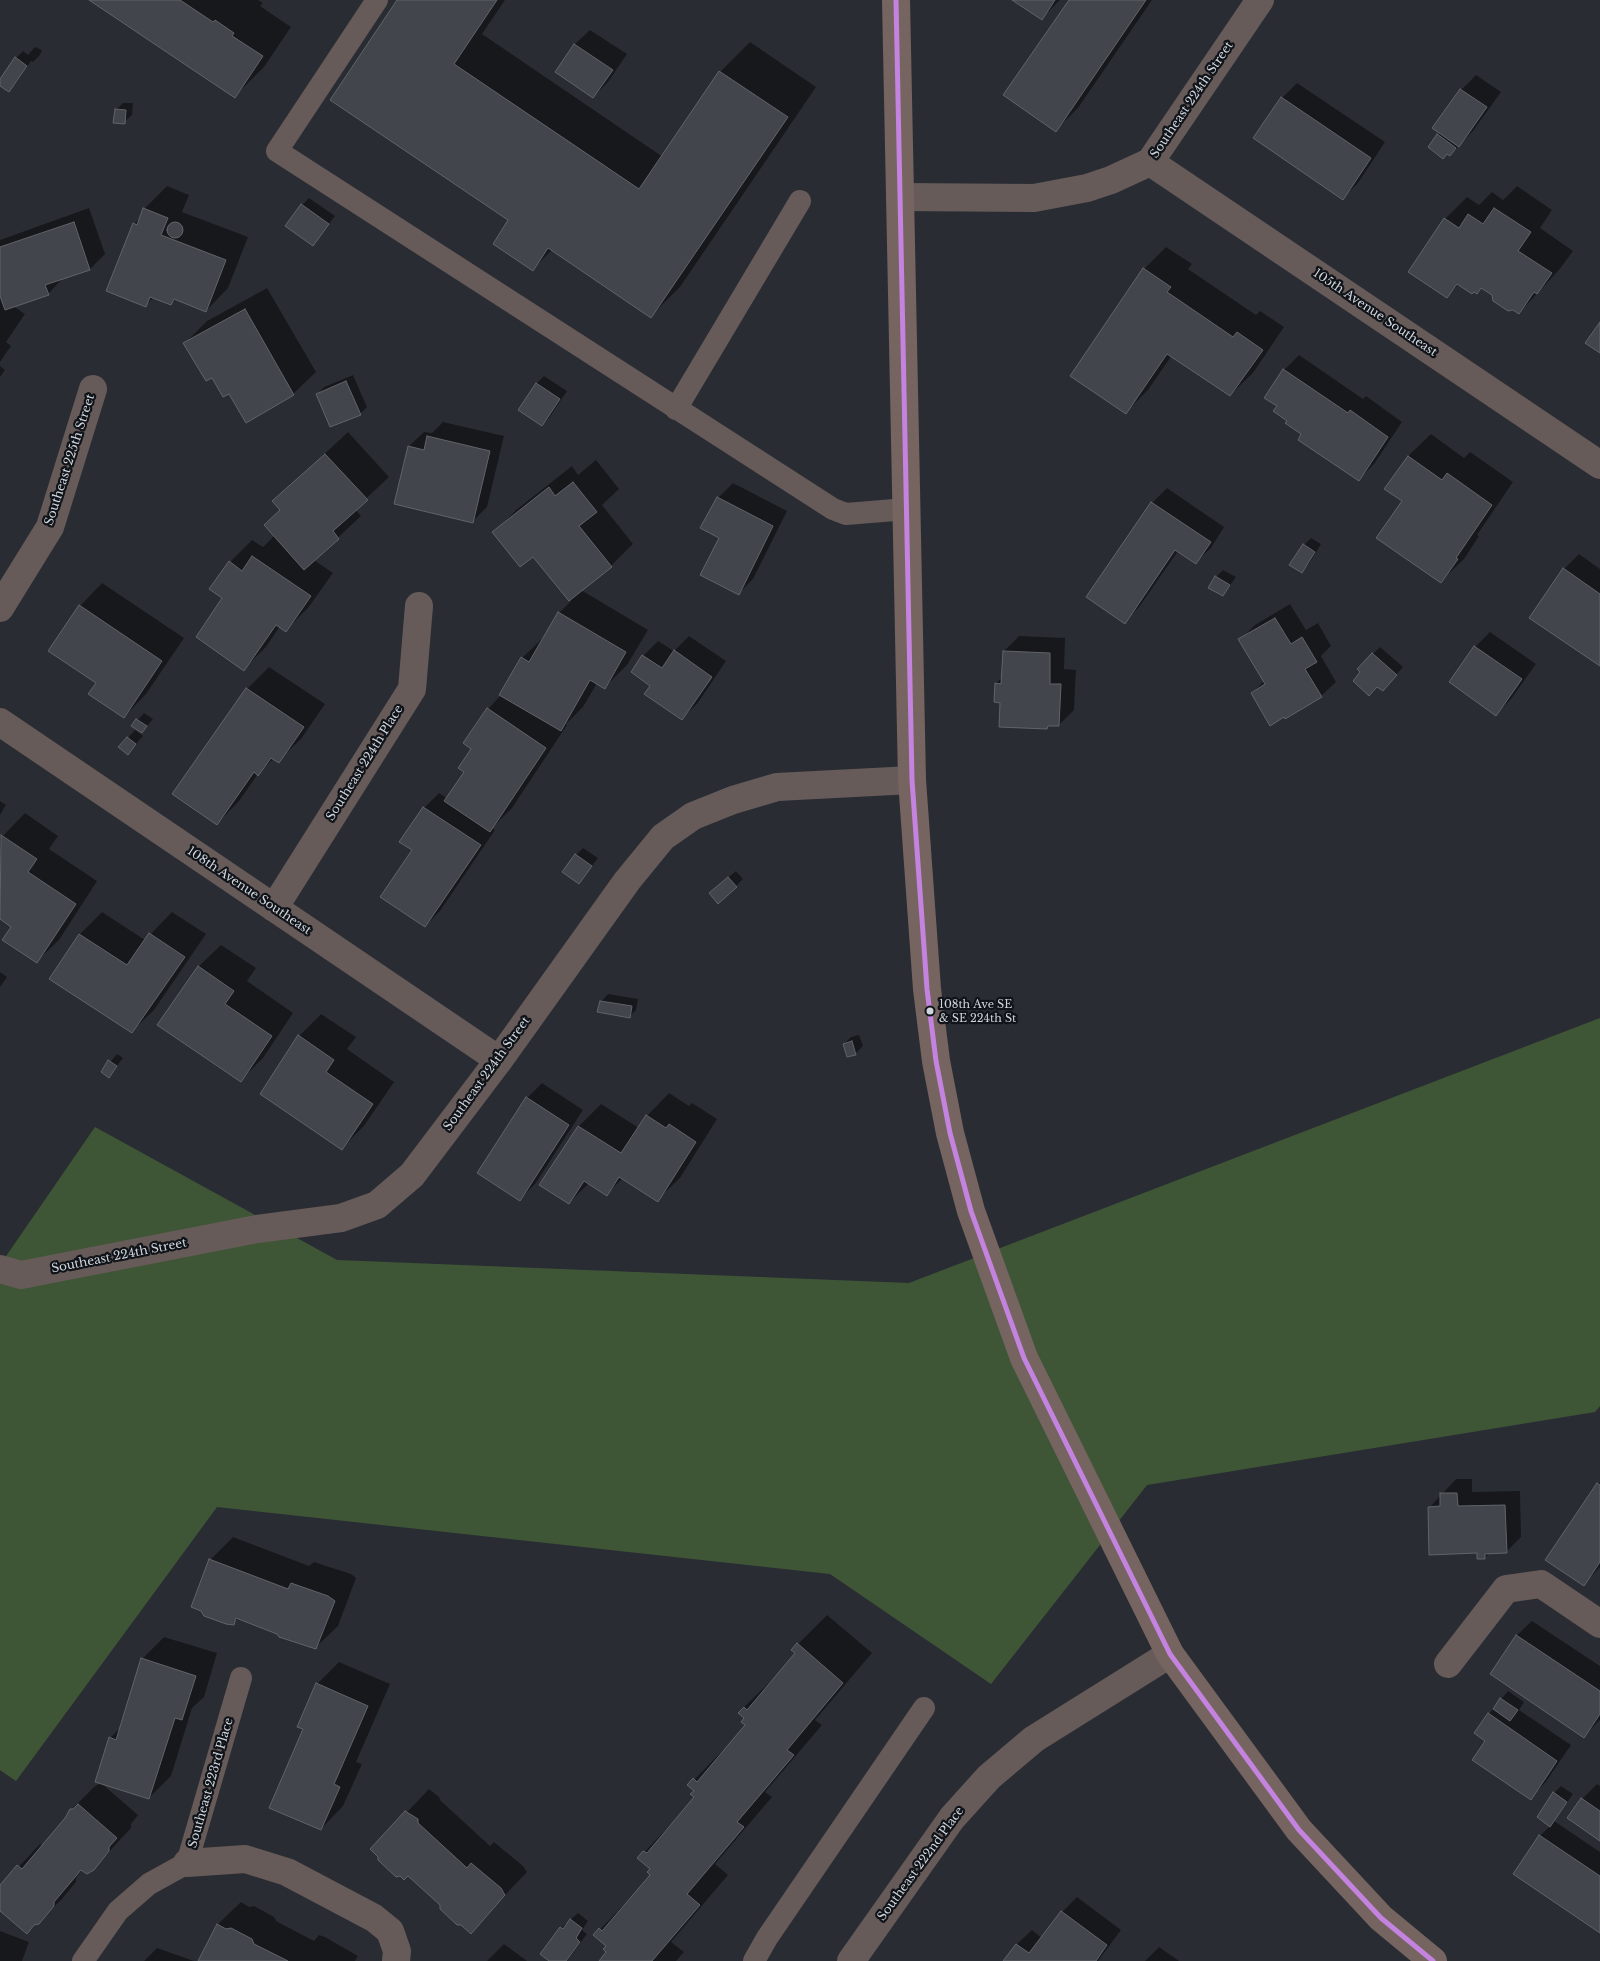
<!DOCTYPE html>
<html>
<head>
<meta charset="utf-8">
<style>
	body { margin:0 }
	canvas { display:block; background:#292d33 }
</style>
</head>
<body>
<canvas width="1600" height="1961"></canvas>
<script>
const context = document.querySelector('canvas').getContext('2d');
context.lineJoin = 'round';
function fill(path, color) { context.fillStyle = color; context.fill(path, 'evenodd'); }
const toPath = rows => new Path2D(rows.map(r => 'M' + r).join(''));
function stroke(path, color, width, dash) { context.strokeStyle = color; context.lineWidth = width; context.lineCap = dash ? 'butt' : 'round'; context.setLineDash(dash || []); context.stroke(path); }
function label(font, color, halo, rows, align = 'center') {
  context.font = font + ' "Libre Baskerville",serif'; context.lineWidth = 4.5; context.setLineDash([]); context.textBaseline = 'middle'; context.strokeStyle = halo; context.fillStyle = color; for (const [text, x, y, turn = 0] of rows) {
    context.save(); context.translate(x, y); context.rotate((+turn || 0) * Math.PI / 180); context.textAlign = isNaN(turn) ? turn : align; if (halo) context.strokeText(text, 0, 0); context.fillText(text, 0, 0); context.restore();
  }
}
const green = toPath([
	[1600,1018,1600,1406,1595,1412,1147,1485,991,1684,830,1574,217,1507,16,1781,0,1770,0,1265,95,1127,337,1260,909,1283]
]);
const shadow = toPath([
	[91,0,258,0,263,3,260,6,291,27,264,67,234,97],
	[399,0,505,0,482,34,663,157,720,72,750,42,816,87,680,287,651,316,552,250,533,269,510,220],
	[1014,0,1060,0,1041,19],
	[1070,0,1152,0,1078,108,1056,130],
	[590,30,627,54,608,82,593,97,556,72,575,44],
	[35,47,42,50,40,55,33,62,31,61,16,83,9,90,0,84,16,58,23,51,28,55],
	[1476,75,1501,92,1473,131,1450,155,1438,135,1461,90],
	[1297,83,1385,142,1358,183,1343,198,1254,138,1282,98],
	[123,103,133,103,132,115,124,122,116,110],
	[167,186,189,195,182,212,248,237,228,288,206,311,176,299,171,304,154,297,146,305,134,224,142,216,144,209],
	[1517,186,1552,210,1540,228,1573,251,1559,270,1519,313,1482,287,1477,292,1459,284,1447,297,1445,219,1467,197,1479,205,1492,192,1503,200],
	[309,198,335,216,313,244,302,205],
	[89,208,105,254,90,269,63,278,48,294,13,306,25,314,6,342,11,346,0,362,0,297,2,299,0,292,0,240],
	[1166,247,1192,264,1188,269,1256,315,1260,311,1284,327,1253,373,1230,395,1172,355,1148,390,1126,412,1144,269],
	[267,288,316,372,293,394,229,392,212,376,185,343,207,321],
	[1299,355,1363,399,1366,396,1402,422,1374,464,1359,479,1303,434,1289,420,1278,406,1284,370],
	[0,366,5,370,0,377],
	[353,375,367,407,360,414,317,394,324,387],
	[544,376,567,391,549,418,542,425,537,383],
	[443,422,504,436,487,507,472,522,409,446,424,432,432,433],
	[348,432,389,477,355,509,361,516,314,560,333,573,308,608,286,630,280,626,266,647,244,669,224,598,230,562,252,540,263,547,275,535,281,509,274,501],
	[1431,434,1464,458,1470,452,1513,482,1477,535,1479,536,1464,559,1441,581,1403,501,1408,456],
	[596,460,619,489,602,505,633,544,611,566,581,590,648,630,627,665,605,687,597,683,583,707,566,724,567,725,512,808,492,828,495,830,440,911,425,926,413,850,401,842,424,808,439,793,448,799,466,771,488,709,501,695,522,658,545,636,559,613,571,601,533,555,494,533,516,510,572,466,578,475],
	[733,483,787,511,753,579,738,594,721,538,718,498],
	[1167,488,1224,527,1211,548,1196,562,1178,551,1139,607,1124,622,1088,597,1152,503],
	[1311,538,1321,544,1309,564,1302,571,1304,545],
	[1579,554,1600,569,1600,665,1564,569],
	[1223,570,1236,577,1223,595,1216,577],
	[102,583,184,638,146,694,124,717,98,682,80,606],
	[1290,604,1306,630,1318,623,1331,646,1321,656,1336,682,1321,696,1252,693,1265,680,1240,640,1255,625],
	[1490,632,1536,664,1511,699,1496,714,1475,647],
	[689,636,726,661,697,704,682,718,651,685,632,672,643,656,658,641,674,651],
	[1019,636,1065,638,1064,669,1076,670,1074,710,1059,725,1051,724,1047,728,996,683,1003,677,1004,651],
	[1380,647,1403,667,1390,682,1373,654],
	[269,667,325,704,301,739,278,761,274,758,258,774,239,801,217,824,247,689],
	[144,713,153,719,142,732,133,726],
	[135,730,143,736,128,753,120,747],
	[0,801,6,805,0,815],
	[25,813,58,836,49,849,97,881,59,940,36,962,13,926,0,918,0,839],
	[583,848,598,858,579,882,576,855],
	[736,871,743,879,736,886,718,886],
	[102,912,145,940,172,912,206,934,154,1010,131,1032,51,979,80,934],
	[221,945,256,968,247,981,293,1013,263,1058,241,1080,198,967],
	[0,972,7,977,0,987],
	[608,994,638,999,636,1010,629,1017,601,1002],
	[321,1014,356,1037,347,1049,394,1082,364,1126,342,1148,299,1036],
	[859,1035,863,1046,855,1054,844,1044,851,1037],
	[117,1054,123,1058,109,1076,102,1072],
	[542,1083,583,1110,535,1184,520,1199,527,1098],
	[669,1093,689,1106,692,1103,717,1119,680,1178,657,1200,623,1178,607,1194,589,1183,569,1203,541,1185,579,1126,601,1104,639,1128,647,1116],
	[1456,1479,1472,1479,1472,1492,1520,1491,1521,1537,1506,1552,1490,1552,1485,1558,1430,1507],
	[1600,1482,1600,1567,1584,1584,1598,1484],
	[233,1537,309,1566,314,1562,351,1574,356,1578,338,1626,315,1648,239,1618,233,1623,210,1560],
	[827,1615,872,1653,815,1720,822,1725,765,1792,772,1797,715,1864,728,1875,671,1942,684,1952,676,1961,600,1961,608,1952,607,1946,595,1935,652,1875,652,1868,639,1858,696,1797,695,1790,689,1785,723,1750,724,1751,746,1725,744,1707,774,1678,775,1679,797,1653,798,1644],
	[1532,1621,1600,1666,1600,1720,1584,1736,1491,1674,1517,1635],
	[164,1637,217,1653,204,1697,192,1708,171,1776,149,1798,110,1738,121,1727,142,1659],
	[339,1662,390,1684,356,1762,362,1764,343,1806,321,1829,305,1729,317,1684],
	[1508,1691,1524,1702,1519,1710,1571,1745,1545,1783,1530,1798,1487,1740,1489,1714],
	[101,1783,138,1815,131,1824,131,1828,93,1869,83,1869,76,1878,76,1882,61,1900,38,1923,0,1910,0,1887,40,1844,43,1846,71,1810,94,1787],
	[1597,1784,1600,1786,1600,1839,1582,1799],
	[1561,1786,1573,1794,1554,1821,1600,1852,1600,1932,1540,1836,1551,1825,1554,1793],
	[429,1789,439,1797,440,1800,490,1846,494,1842,523,1866,527,1872,470,1932,408,1874,379,1856,372,1849],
	[1077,1897,1121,1930,1098,1961,1005,1961,1017,1944,1032,1930,1042,1938,1062,1912],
	[241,1902,249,1907,254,1906,274,1917,276,1921,314,1941,319,1935,325,1937,358,1956,355,1961,199,1961,218,1924],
	[578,1913,588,1921,582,1930,587,1934,567,1961,551,1961,561,1928],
	[0,1931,29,1942,22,1961,0,1961],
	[504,1944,527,1961,487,1961],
	[1159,1947,1179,1961,1145,1961],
	[157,1948,194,1961,144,1961]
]);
const building = toPath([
	[89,0,180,0,213,22,215,20,234,33,232,36,263,56,235,98,89,0],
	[397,0,497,0,454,64,639,189,719,71,788,117,651,318,548,248,533,271,493,244,508,220,330,100,397,0],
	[1012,0,1055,0,1042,20,1012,0],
	[1069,0,1146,0,1056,132,1003,95,1069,0],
	[574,44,613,70,593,98,555,72,574,44],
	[15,57,27,66,9,92,0,86,0,79,15,57],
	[1460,89,1487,107,1459,147,1432,128,1460,89],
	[1281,97,1371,158,1343,200,1253,138,1281,97],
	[115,109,126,110,125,124,113,123,115,109],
	[1437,134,1456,148,1450,156,1447,154,1443,159,1428,147,1437,134],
	[301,204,329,224,313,246,285,226,301,204],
	[143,208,168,218,161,235,226,260,206,312,174,299,171,305,150,297,146,307,106,291,133,223,137,225,143,208],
	[1494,208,1531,232,1518,251,1552,273,1537,294,1534,292,1519,314,1513,310,1508,311,1493,301,1492,295,1481,288,1477,294,1474,292,1472,294,1457,284,1447,298,1408,272,1444,218,1459,228,1468,214,1483,224,1494,208],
	'167 230a8 8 0 1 1 16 0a8 8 0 1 1-16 0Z',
	[74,222,90,270,45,285,49,295,5,310,0,296,0,247,74,222],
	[1143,268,1171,287,1167,292,1233,337,1237,332,1263,350,1230,396,1167,354,1126,414,1070,376,1143,268],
	[245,309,294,395,246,423,229,394,223,397,212,378,206,381,183,343,245,309],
	[1600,322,1600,353,1585,343,1600,322],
	[1283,369,1348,413,1350,410,1388,437,1359,481,1298,440,1301,434,1285,423,1287,421,1273,411,1277,406,1264,398,1283,369],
	[346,381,361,415,330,427,316,394,346,381],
	[536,383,560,399,542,426,518,410,536,383],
	[427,436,490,451,473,523,394,504,408,446,424,450,427,436],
	[325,454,368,500,333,531,339,539,304,570,264,525,280,510,272,501,325,454],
	[1408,456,1442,480,1447,473,1492,505,1456,558,1458,559,1441,583,1376,538,1402,501,1384,489,1408,456],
	[573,482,597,512,579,526,612,567,569,601,533,557,520,567,492,532,549,487,555,496,573,482],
	[717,497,773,526,739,595,700,575,719,538,700,528,717,497],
	[1151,502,1211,542,1196,564,1175,550,1125,624,1086,597,1151,502],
	[1303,544,1315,552,1302,573,1289,565,1303,544],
	[252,556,311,596,286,632,276,625,244,671,196,637,222,598,209,589,229,561,242,571,252,556],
	[1563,568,1600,594,1600,666,1529,618,1563,568],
	[1215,576,1230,585,1223,596,1208,588,1215,576],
	[79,605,162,661,124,718,88,694,96,683,48,651,79,605],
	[558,612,626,652,605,689,590,680,561,731,499,695,521,657,529,662,558,612],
	[1275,618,1291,644,1302,637,1317,662,1305,669,1322,697,1285,719,1284,717,1270,726,1251,693,1265,684,1238,639,1275,618],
	[1474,646,1522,679,1496,716,1449,682,1474,646],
	[674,650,712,677,682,720,644,694,650,686,631,672,642,655,662,668,674,650],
	[1003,651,1050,653,1050,684,1061,684,1059,726,1048,726,1047,729,999,727,1000,703,994,702,995,683,1001,684,1003,651],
	[1372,653,1397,675,1383,691,1377,687,1369,696,1353,681,1360,672,1357,669,1372,653],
	[246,688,304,727,279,763,271,758,258,776,254,772,217,825,172,794,246,688],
	[487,708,546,748,490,832,444,801,464,772,458,768,471,749,463,743,487,708],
	[136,719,147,726,142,733,131,726,136,719],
	[127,737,136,744,128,755,118,747,127,737],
	[423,807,481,845,425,927,380,897,412,850,399,842,423,807],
	[1,835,37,859,28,872,76,904,37,963,2,940,11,927,0,919,1,835],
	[575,854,592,866,579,884,562,872,575,854],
	[728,877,737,887,718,904,709,893,728,877],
	[149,933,185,957,132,1033,49,979,79,934,127,965,149,933],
	[198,966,234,991,225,1004,272,1036,241,1082,157,1025,198,966],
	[600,1001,632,1006,630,1018,597,1012,600,1001],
	[298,1035,334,1060,326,1072,373,1104,342,1150,260,1094,298,1035],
	[852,1041,856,1055,847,1057,843,1044,852,1041],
	[108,1060,117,1066,109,1078,101,1072,108,1060],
	[526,1097,569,1125,520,1201,477,1173,526,1097],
	[646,1115,666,1128,669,1124,696,1142,658,1202,619,1177,607,1196,584,1181,569,1204,539,1185,578,1126,621,1153,646,1115],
	[1597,1483,1600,1485,1600,1562,1584,1586,1545,1560,1597,1483],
	[1440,1493,1457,1493,1458,1506,1505,1505,1507,1553,1485,1554,1485,1559,1477,1559,1477,1553,1429,1555,1428,1507,1440,1506,1440,1493],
	[209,1559,288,1589,291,1583,328,1596,335,1601,316,1649,279,1637,277,1634,236,1618,234,1625,226,1624,204,1616,201,1611,191,1607,209,1559],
	[1516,1635,1600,1691,1600,1714,1584,1738,1490,1674,1516,1635],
	[797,1643,843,1683,787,1750,794,1755,737,1822,744,1827,687,1894,700,1905,652,1961,599,1961,606,1952,603,1949,606,1946,593,1935,599,1928,602,1931,650,1875,647,1872,650,1869,637,1858,643,1851,647,1853,694,1797,690,1794,694,1791,687,1785,693,1778,697,1782,745,1725,741,1722,744,1718,738,1713,744,1707,747,1710,795,1653,791,1650,797,1643],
	[141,1658,196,1676,182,1720,175,1718,149,1799,95,1782,109,1737,116,1740,141,1658],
	[316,1683,368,1706,334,1784,340,1787,321,1830,269,1808,303,1729,297,1727,316,1683],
	[1500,1698,1518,1710,1510,1721,1493,1709,1500,1698],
	[1488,1713,1557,1761,1531,1800,1472,1760,1485,1741,1474,1733,1488,1713],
	[1553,1792,1567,1802,1550,1827,1537,1817,1553,1792],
	[1581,1798,1600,1811,1600,1841,1567,1818,1581,1798],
	[78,1804,117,1838,109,1847,109,1851,94,1870,87,1874,81,1870,54,1902,54,1906,39,1924,34,1925,27,1934,0,1911,0,1885,17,1865,22,1869,65,1818,70,1809,73,1809,78,1804],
	[405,1811,418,1819,418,1823,467,1868,471,1863,501,1888,505,1895,471,1934,461,1925,457,1925,440,1909,440,1905,408,1876,404,1880,400,1876,396,1877,378,1860,378,1857,370,1849,405,1811],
	[1539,1835,1600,1876,1600,1933,1513,1874,1539,1835],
	[1061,1911,1107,1945,1096,1961,1003,1961,1016,1944,1029,1953,1061,1911],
	[570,1919,582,1928,576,1938,580,1942,566,1961,549,1961,540,1954,560,1927,563,1929,570,1919],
	[217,1924,226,1929,231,1928,252,1939,254,1944,288,1961,198,1961,217,1924]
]);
const service = toPath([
	[377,0,277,151,833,509,846,514,907,509],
	[676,409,800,201],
	[83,1961,118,1911,149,1884,187,1863,241,1678],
	[754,1961,767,1938,924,1708]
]);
const minor = toPath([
	[1150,162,1600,465],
	[900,197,1034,198,1087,188,1111,180,1150,162,1260,0],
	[0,608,50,527,93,389],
	[0,722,499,1060],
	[274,908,412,689,419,606],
	[0,1269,21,1275,257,1229,341,1218,377,1205,412,1175,499,1060,627,881,663,837,693,816,733,800,777,787,912,780],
	[1448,1664,1506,1589,1541,1584,1600,1624],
	[187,1863,245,1859,287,1872,374,1918,390,1931,397,1951,396,1961],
	[851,1961,952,1818,989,1777,1034,1739,1170,1654]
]);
const primary = toPath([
	[896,0,912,780,927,989,936,1061,950,1133,971,1211,1024,1358,1170,1654,1299,1830,1381,1918,1433,1961]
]);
const bus1 = toPath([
	[896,0,912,780,927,989,936,1061,950,1133,971,1211,1024,1358,1170,1654,1299,1830,1381,1918,1433,1961]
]);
const markers = [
	[930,1011,4.5,"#d0d5dd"]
];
const busNames = [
	["108th Ave SE",939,1005],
	["& SE 224th St",939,1019]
];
const streetNames = [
	["Southeast 224th Street",1192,100,-56],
	["105th Avenue Southeast",1375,313,34],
	["Southeast 225th Street",70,460,-72],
	["Southeast 224th Place",365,763,-58],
	["108th Avenue Southeast",249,891,34],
	["Southeast 224th Street",487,1074,-54],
	["Southeast 224th Street",119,1256,-11],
	["Southeast 223rd Place",211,1783,-74],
	["Southeast 222nd Place",921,1864,-54]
];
fill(green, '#3f5636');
fill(shadow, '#0007');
fill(building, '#42464c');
stroke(building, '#606469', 1);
stroke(service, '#675b59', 22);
stroke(minor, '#675b59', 28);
stroke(primary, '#766461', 28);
stroke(bus1, '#c483df', 5);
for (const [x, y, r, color] of markers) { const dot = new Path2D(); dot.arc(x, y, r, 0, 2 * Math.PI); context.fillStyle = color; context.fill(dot); stroke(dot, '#101419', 2); }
label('11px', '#d0d5dd', '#101419', busNames, 'left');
label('12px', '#d0d5dd', '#101419', streetNames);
</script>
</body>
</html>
